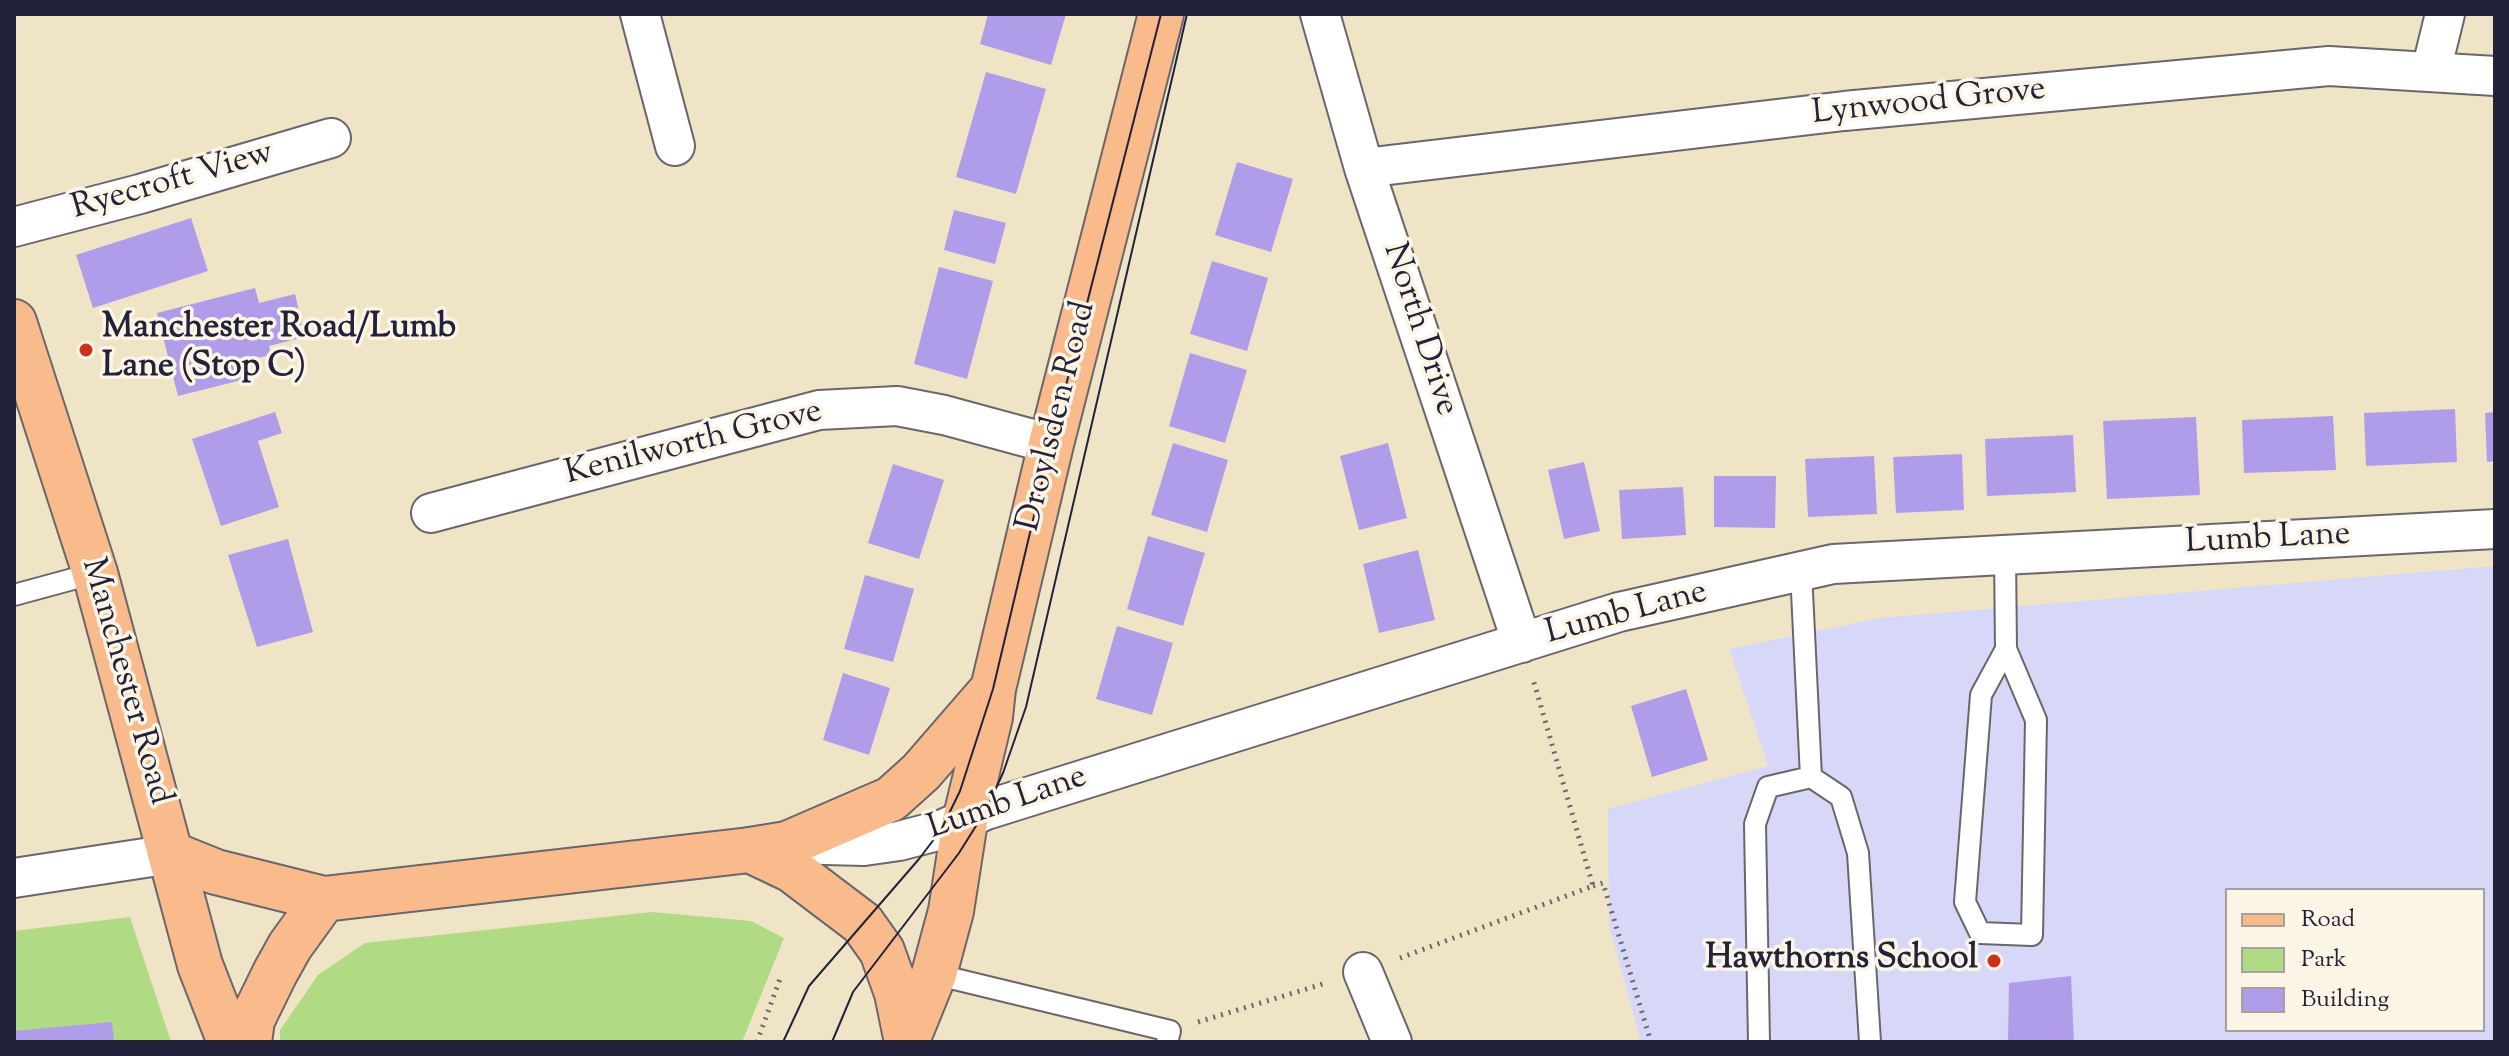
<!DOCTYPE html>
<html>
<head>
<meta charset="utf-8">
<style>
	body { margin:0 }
	#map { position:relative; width:2509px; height:1056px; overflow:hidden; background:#efe5c6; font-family:"Sorts Mill Goudy",serif }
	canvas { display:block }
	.frame { position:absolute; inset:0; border:16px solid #22223b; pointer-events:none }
	.legend { position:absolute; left:2225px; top:888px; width:260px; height:144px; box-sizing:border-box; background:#fcf5e5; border:2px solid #a5a1a1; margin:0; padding:10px 14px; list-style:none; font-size:24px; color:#22223b }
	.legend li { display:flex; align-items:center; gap:16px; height:40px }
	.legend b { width:40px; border:2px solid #a5a1a1 }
</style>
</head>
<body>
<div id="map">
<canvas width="2509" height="1056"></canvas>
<div class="frame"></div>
<ul class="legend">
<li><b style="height:10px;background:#fabb8c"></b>Road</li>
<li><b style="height:22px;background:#b1da85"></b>Park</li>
<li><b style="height:22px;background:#b09de9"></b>Building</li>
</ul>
</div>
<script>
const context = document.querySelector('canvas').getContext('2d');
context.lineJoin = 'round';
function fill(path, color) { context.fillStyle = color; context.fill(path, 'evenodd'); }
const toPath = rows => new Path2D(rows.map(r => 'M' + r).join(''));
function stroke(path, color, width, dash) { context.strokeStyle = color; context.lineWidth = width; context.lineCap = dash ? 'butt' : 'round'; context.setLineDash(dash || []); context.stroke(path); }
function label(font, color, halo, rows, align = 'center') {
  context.font = font + ' "Sorts Mill Goudy",serif'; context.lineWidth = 7; context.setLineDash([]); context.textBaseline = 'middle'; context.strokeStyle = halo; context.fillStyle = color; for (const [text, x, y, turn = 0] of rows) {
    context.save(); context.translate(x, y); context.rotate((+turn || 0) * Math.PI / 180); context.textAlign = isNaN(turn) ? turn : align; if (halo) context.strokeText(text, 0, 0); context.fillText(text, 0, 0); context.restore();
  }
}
const built = toPath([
	[2495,566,2495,1042,1641,1042,1609,925,1608,809,1768,766,1729,649,1881,618],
	[2227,890,2483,890,2483,1030,2227,1030]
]);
const green = toPath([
	[652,912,751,921,784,938,742,1042,280,1042,280,1030,318,975,365,943],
	[130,917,171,1042,14,1042,14,931]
]);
const building = toPath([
	[988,14,1066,14,1051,65,980,44],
	[986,72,1046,89,1016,194,956,177],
	[1237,162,1293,179,1271,252,1215,235],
	[954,210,1006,223,995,264,944,250],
	[191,218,208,271,93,308,76,255],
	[1212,261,1268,278,1247,351,1190,334],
	[939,267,993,281,967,379,914,364],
	[255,288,259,303,295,294,305,337,269,346,271,355,245,361,250,378,178,396,157,313],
	[1190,353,1247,370,1225,443,1169,426],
	[2455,409,2457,462,2366,466,2364,413],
	[275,412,282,433,258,441,279,507,221,526,192,439],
	[2495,412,2495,461,2487,462,2485,413],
	[2333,416,2336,470,2244,473,2242,420],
	[2196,417,2200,495,2107,499,2103,421],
	[2073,435,2076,492,1987,496,1985,439],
	[1173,443,1228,460,1207,532,1151,515],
	[1388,443,1407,518,1359,530,1340,456],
	[1962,454,1964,510,1896,513,1893,457],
	[1874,456,1877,514,1808,517,1805,459],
	[1584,462,1600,531,1564,539,1548,470],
	[893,464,944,480,919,559,868,543],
	[1714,476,1776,476,1775,528,1714,527],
	[1683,487,1686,535,1622,539,1619,490],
	[1148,536,1205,553,1183,626,1127,609],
	[288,539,313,632,257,647,228,555],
	[1418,550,1435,620,1379,633,1363,564],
	[865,575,914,589,893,662,844,649],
	[1117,626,1173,643,1152,715,1096,699],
	[843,673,890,688,869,755,823,740],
	[1686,689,1708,760,1652,777,1631,706],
	[2071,976,2074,1042,2008,1042,2009,983],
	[112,1022,114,1042,14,1042,14,1031]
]);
const path = toPath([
	[1593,886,1603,883,1651,1042],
	[1400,958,1593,886,1533,679],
	[1198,1022,1326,983],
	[757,1042,781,976]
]);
const lane = toPath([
	[2005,555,2006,649,1981,695,1965,902,1980,933,2032,935,2036,720,2006,649],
	[14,595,95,573],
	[1811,777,1841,797,1858,853,1870,1042],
	[934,974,1170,1031,1167,1042],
	[1759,1042,1755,824,1768,787,1811,777,1801,571]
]);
const street = toPath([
	[640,14,675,146],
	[1320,14,1364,168,1522,643],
	[2431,71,2445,14],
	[1364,168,1844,111,2329,66,2495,76],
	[14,227,140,194,331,138],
	[431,513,819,410,897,406,944,415,1051,444],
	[788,844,864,846,899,841,941,830,986,810,1619,612,1833,564,2495,529],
	[14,878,171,854],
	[1363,972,1392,1042]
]);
const primary = toPath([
	[750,850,787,844,891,799,921,772,993,689],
	[908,1038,934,974,951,911,965,821,990,717,993,689,1051,444,1161,14]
]);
const highway = toPath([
	[14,322,95,573,200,965,230,1042],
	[171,854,216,872,324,899,750,850,792,870,862,923,882,951,897,993,907,1042],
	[249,1042,252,1020,275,973,290,946,324,899]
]);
const tram = toPath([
	[783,1042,809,986,919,859,941,830,960,791,993,689,1051,444,1161,14],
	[832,1042,853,992,959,853,986,810,1003,773,1026,707,1187,14]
]);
const markers = [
	[86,350,8,"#c8321e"],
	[1994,961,8,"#c8321e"]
];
const streetNames = [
	["Lynwood Grove",1929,104,-6],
	["Ryecroft View",173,183,-16],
	["North Drive",1418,330,72],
	["Droylsden Road",1059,417,-76],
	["Kenilworth Grove",694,445,-14],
	["Lumb Lane",2268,541,-3],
	["Lumb Lane",1627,615,-15],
	["Manchester Road",124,682,74],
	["Lumb Lane",1008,805,-19]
];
const poiNames = [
	["Manchester Road/Lumb",102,330],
	["Lane (Stop C)",102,369],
	["Hawthorns School",1978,961,"right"]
];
fill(built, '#d7d7f8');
fill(green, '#b1da85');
fill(building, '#b09de9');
stroke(lane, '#6a666c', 24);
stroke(street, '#6a666c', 42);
stroke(primary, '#6a666c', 48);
stroke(highway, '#6a666c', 48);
stroke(path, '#6a666c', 5, [2, 6]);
stroke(lane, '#fff', 20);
stroke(street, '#fff', 38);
stroke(primary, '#fabb8c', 44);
stroke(highway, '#fabb8c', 44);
stroke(tram, '#22223b', 2);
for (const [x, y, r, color] of markers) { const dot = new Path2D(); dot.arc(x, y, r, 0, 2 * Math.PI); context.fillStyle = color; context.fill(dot); stroke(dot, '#fcf5e5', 3); }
label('34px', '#22223b', '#fcf5e5', streetNames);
label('bold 34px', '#22223b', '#fcf5e5', poiNames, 'left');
</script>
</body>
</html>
